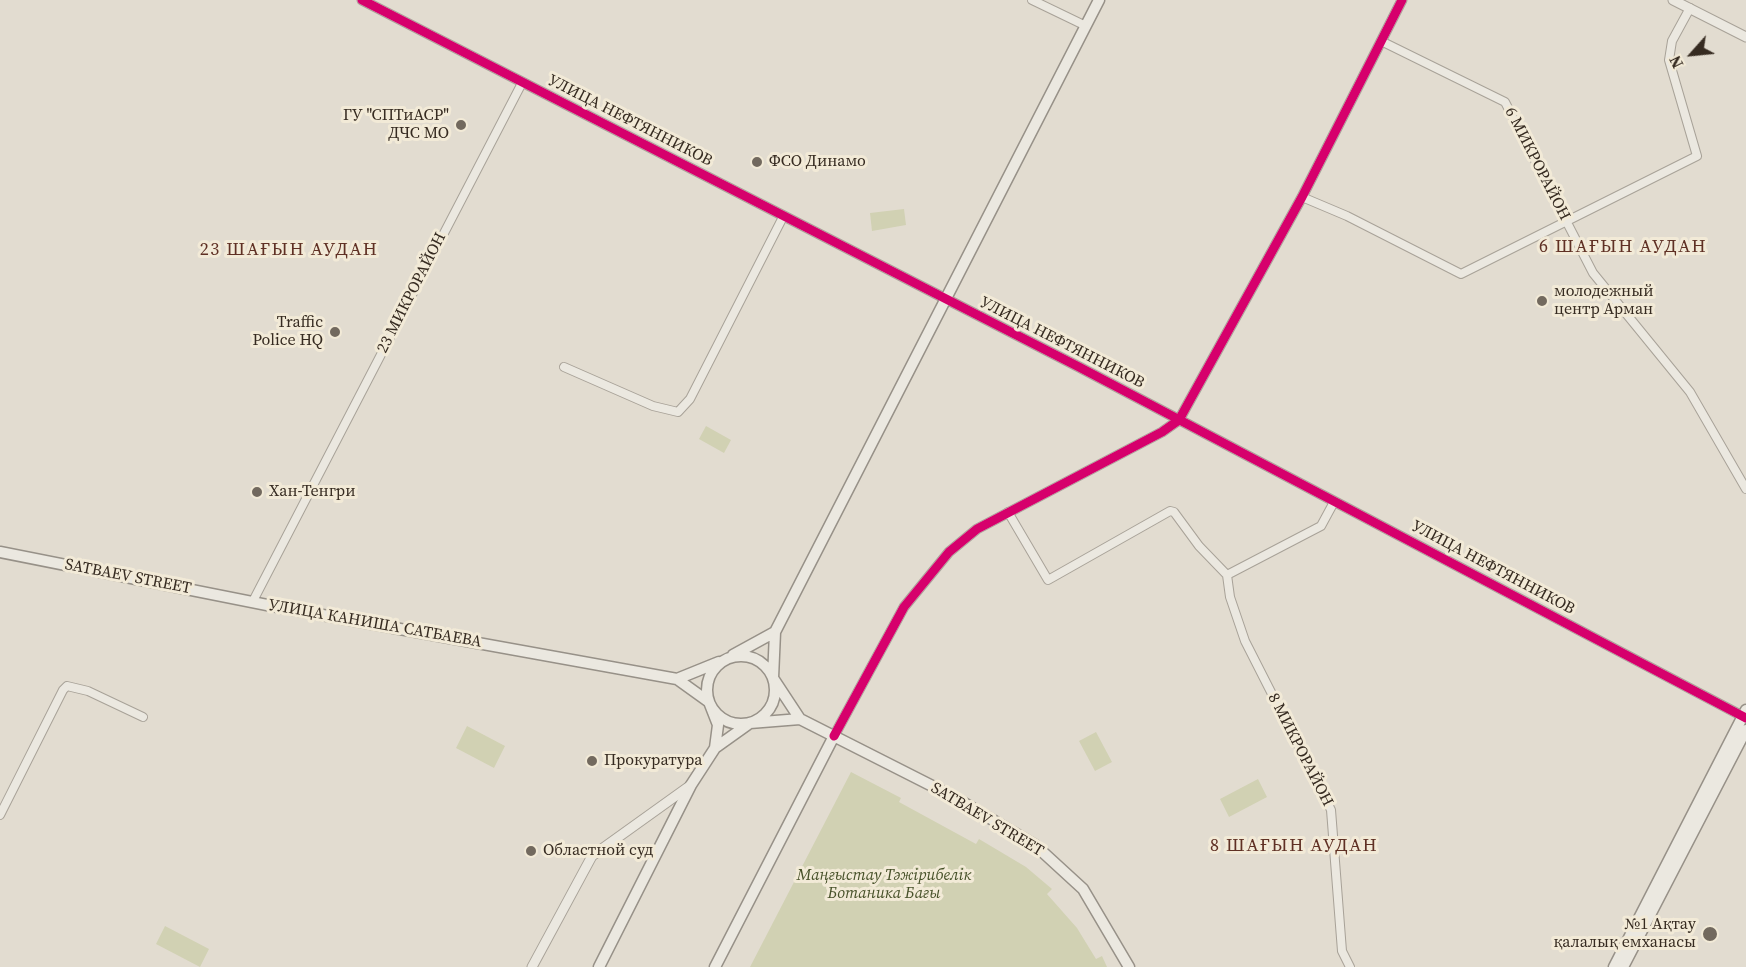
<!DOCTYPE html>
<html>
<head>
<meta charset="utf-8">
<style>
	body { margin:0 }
	#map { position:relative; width:1746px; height:967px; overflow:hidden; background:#e2dcd0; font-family:"Source Serif 4",serif }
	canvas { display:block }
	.north { position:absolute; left:1662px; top:24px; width:60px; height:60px; -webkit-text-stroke:4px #f2ead7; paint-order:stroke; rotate:243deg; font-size:16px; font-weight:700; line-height:24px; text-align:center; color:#362b21 }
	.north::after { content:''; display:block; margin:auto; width:21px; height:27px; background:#362b21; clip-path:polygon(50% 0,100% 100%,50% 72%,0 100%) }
</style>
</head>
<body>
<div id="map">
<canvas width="1746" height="967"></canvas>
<div class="north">N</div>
</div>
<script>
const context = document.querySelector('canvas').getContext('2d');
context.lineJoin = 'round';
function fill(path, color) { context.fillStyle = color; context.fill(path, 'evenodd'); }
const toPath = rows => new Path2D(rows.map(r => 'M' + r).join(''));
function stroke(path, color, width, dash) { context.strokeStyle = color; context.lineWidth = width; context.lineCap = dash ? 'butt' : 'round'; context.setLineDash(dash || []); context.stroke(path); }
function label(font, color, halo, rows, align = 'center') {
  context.font = font + ' "Source Serif 4",serif'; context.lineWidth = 6; context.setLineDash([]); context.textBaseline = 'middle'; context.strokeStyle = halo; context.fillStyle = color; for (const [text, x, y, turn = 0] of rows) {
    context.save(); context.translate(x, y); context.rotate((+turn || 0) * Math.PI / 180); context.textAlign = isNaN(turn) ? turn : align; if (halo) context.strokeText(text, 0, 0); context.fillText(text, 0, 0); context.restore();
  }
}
const green = toPath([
	[904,209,906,225,872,231,870,213],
	[706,426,731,440,724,453,699,439],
	[467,726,505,746,494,768,456,748],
	[1096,732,1112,762,1095,771,1079,741],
	[851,772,901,798,899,802,976,844,979,839,1026,867,1052,889,1047,894,1077,928,1096,959,1102,956,1107,967,750,967],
	[1258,779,1267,797,1229,817,1220,799],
	[165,926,209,949,200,967,156,944]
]);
const minor = toPath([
	[1032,0,1086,26],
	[1381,41,1505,102,1593,273,1690,392,1746,489],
	[1302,197,1347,216,1461,274,1697,156,1669,60,1672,41,1690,8],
	[564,367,653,406,678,412,690,399,783,217],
	[1008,512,1048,580,1170,511,1174,512,1199,546,1227,575,1321,526,1334,502],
	[1227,575,1230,597,1245,641,1331,810,1342,951,1350,967],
	[253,601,522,83],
	[0,815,63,690,67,686,88,691,143,717]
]);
const tertiary = toPath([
	[362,0,1079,367,1746,718],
	[1673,0,1746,37],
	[834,736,904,607,949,552,977,529,1162,432,1179,420,1302,197,1402,0],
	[532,967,592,856,691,785]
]);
const secondary = toPath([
	[1099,0,775,632,773,678,800,719,954,797,1035,845,1083,889,1129,967],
	[0,552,267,605,677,679,709,702,718,725,715,748],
	[733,655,775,632],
	'707 690a34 34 0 1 1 68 0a34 34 0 1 1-68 0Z',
	[677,679,719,662],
	[599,967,691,785,715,748,750,723,800,719],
	[715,967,834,736],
	[1614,967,1746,710],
	[1623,967,1746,730]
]);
const cycleway = toPath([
	[362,0,1079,367,1746,718],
	[834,736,904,607,949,552,977,529,1162,432,1179,420,1302,197,1402,0]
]);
const markers = [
	[461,125,6,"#72695e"],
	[757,162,6,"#72695e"],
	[1542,301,6,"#72695e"],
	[335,332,6,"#72695e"],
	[257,492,6,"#72695e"],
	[592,761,6,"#72695e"],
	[531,851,6,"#72695e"],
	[1710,934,8,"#72695e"]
];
const poiNames = [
	["ГУ \"СПТиАСР\"",449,116,"right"],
	["ДЧС МО",449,134,"right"],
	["ФСО Динамо",769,162],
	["молодежный",1554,292],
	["центр Арман",1554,310],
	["Traffic",323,323,"right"],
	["Police HQ",323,341,"right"],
	["Хан-Тенгри",269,492],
	["Прокуратура",604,761],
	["Областной суд",543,851],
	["№1 Ақтау",1696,925,"right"],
	["қалалық емханасы",1696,943,"right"]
];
const streetNames = [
	["УЛИЦА НЕФТЯННИКОВ",630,121,27],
	["6 МИКРОРАЙОН",1537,164,63],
	["23 МИКРОРАЙОН",412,293,-63],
	["УЛИЦА НЕФТЯННИКОВ",1062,343,27],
	["УЛИЦА НЕФТЯННИКОВ",1493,568,28],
	["SATBAEV STREET",128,577,11],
	["УЛИЦА КАНИША САТБАЕВА",375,624,10],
	["8 МИКРОРАЙОН",1300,750,63],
	["SATBAEV STREET",987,820,31]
];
const parkNames = [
	["Маңғыстау Тәжірибелік",884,876],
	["Ботаника Бағы",884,894]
];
const neighbourhoodNames = [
	["6 ШАҒЫН АУДАН",1623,247],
	["23 ШАҒЫН АУДАН",289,250],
	["8 ШАҒЫН АУДАН",1294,846]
];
fill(green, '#d1d1b3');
stroke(minor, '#a8a298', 10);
stroke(tertiary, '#a8a298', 11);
stroke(secondary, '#979188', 13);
stroke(minor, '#ebe8e0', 8);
stroke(tertiary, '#ebe8e0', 9);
stroke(secondary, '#ebe8e0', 10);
stroke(cycleway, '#d6006c', 9);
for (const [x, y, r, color] of markers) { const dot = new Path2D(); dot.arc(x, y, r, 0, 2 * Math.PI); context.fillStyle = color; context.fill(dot); stroke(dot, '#f2ead7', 2); }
label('16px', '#362b21', '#f2ead7', poiNames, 'left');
label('16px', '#362b21', '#f2ead7', streetNames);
label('italic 16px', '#475129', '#f2ead7', parkNames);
context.letterSpacing = '1.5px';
label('18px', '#5f3024', '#f2ead7', neighbourhoodNames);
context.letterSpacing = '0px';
</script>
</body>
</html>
